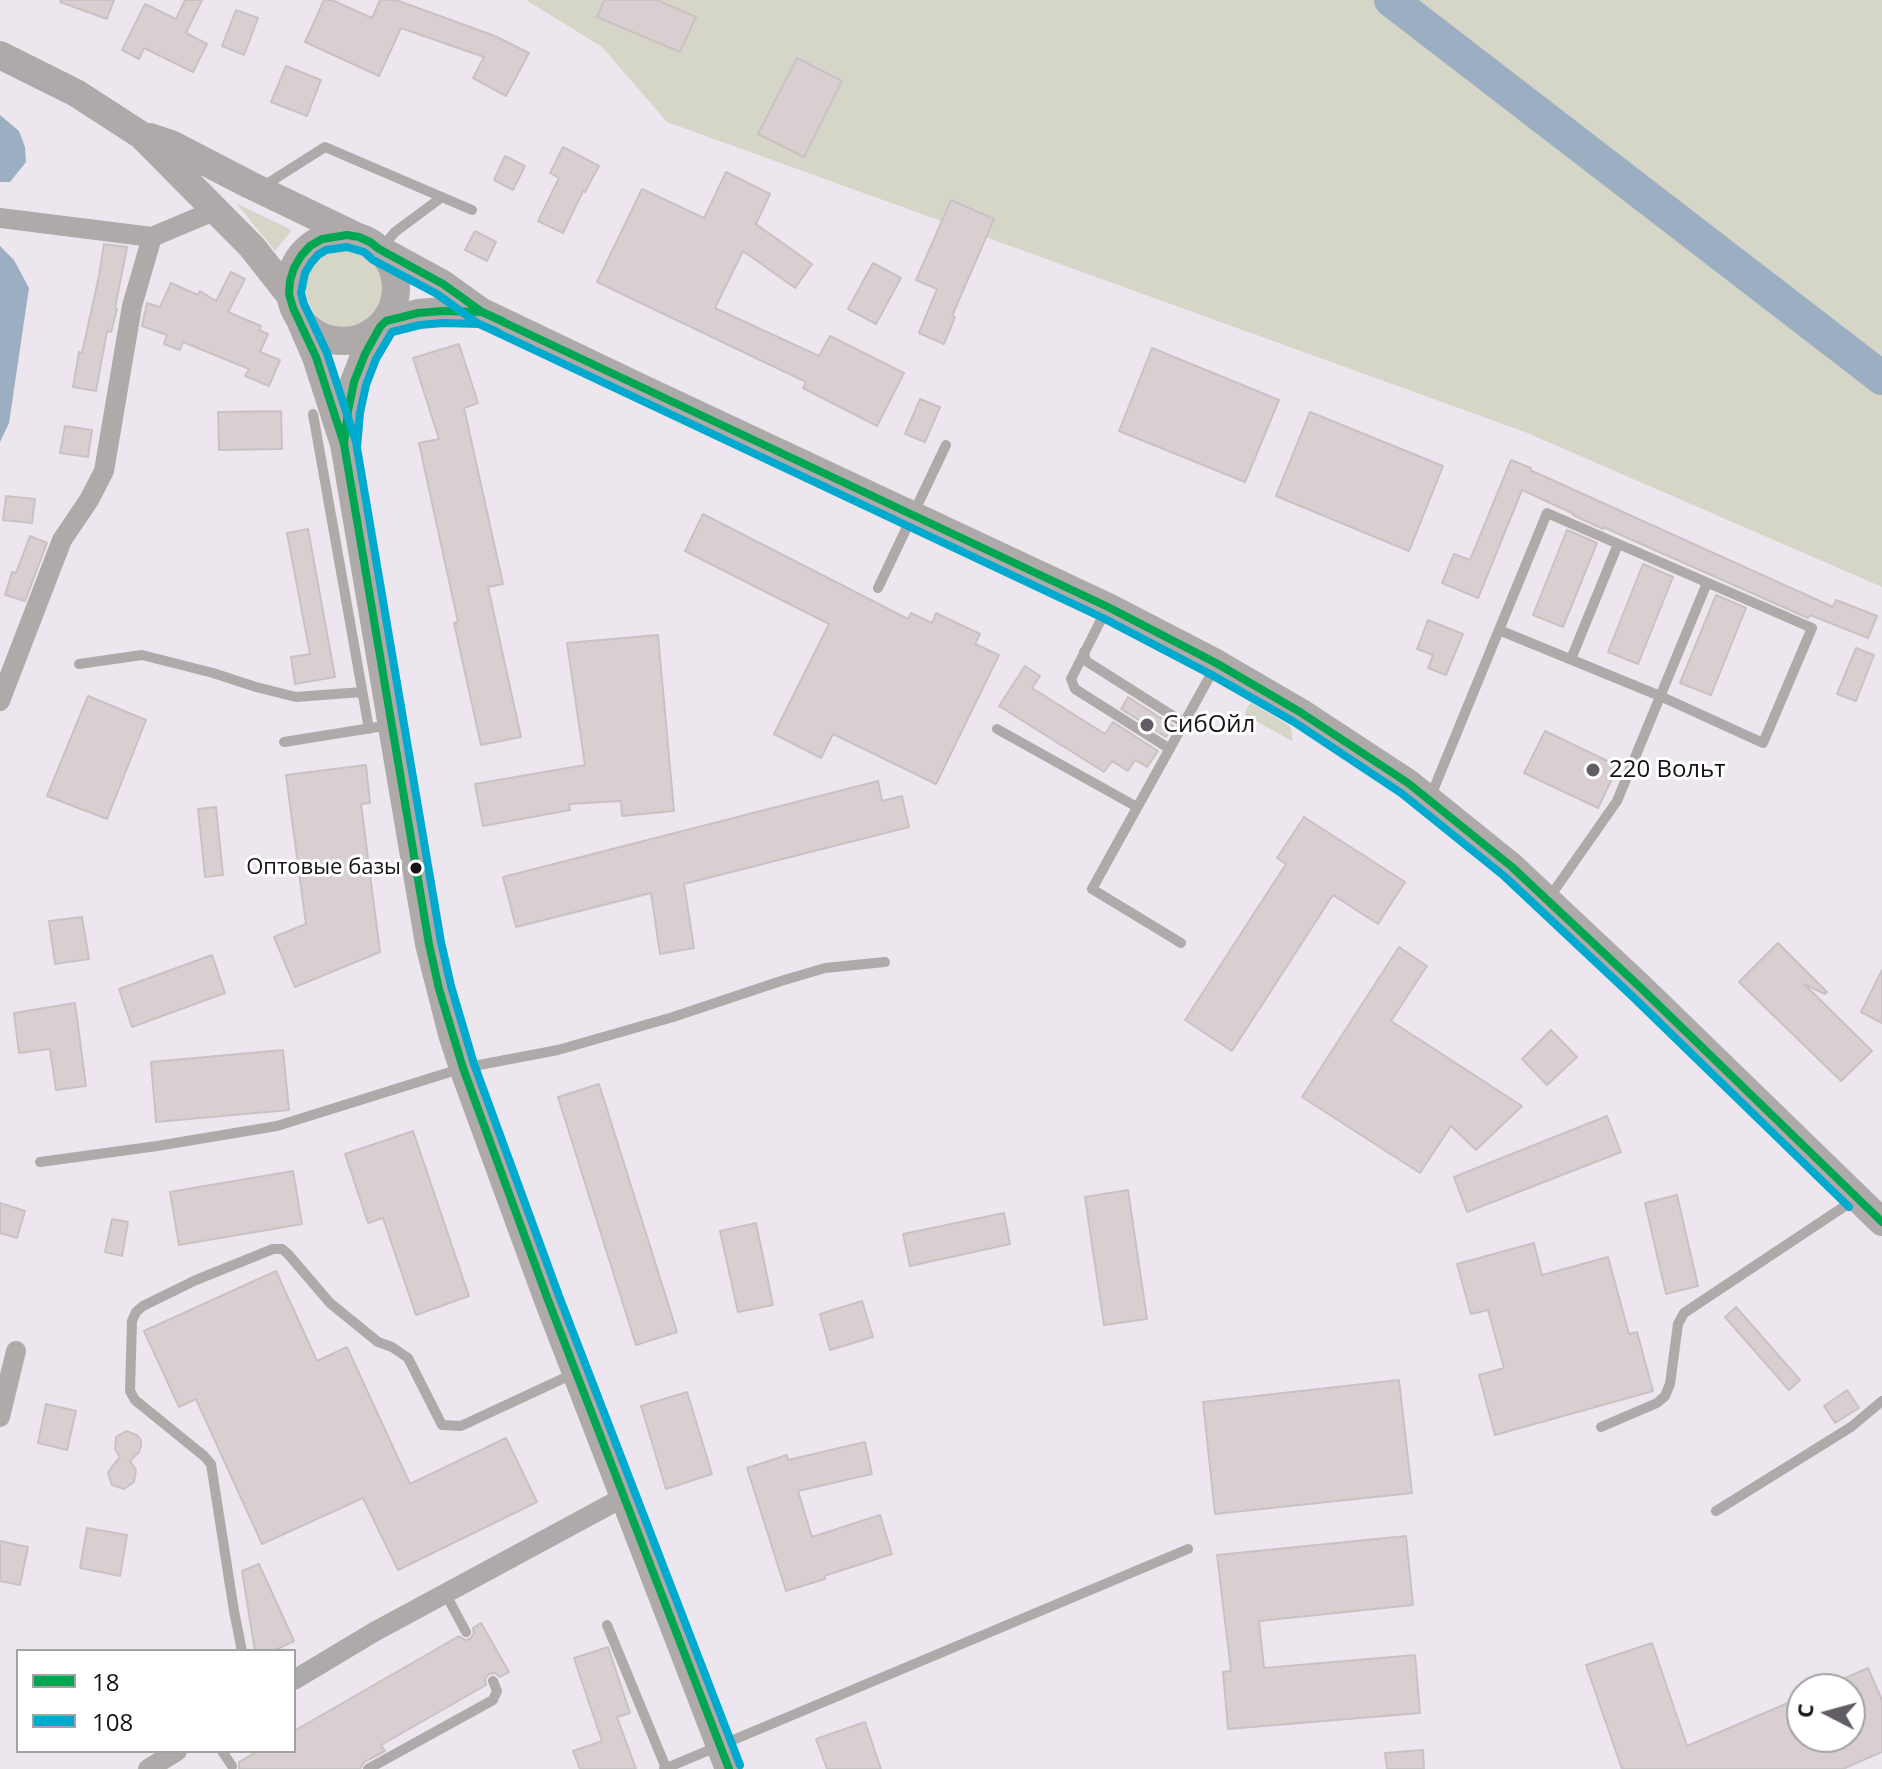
<!DOCTYPE html>
<html>
<head>
<meta charset="utf-8">
<style>
	body { margin:0 }
	#map { position:relative; width:1882px; height:1769px; overflow:hidden; background:#ede6ef; font-family:"Open Sans",sans-serif }
	canvas { display:block }
	.legend { position:absolute; left:16px; top:1649px; width:280px; height:104px; box-sizing:border-box; background:#fff; border:2px solid #a2a1a3; margin:0; padding:10px 14px; list-style:none; font-size:24px; color:#171319 }
	.legend li { display:flex; align-items:center; gap:16px; height:40px }
	.legend b { width:40px; border:2px solid #a2a1a3 }
	.north { position:absolute; left:1786px; top:1673px; width:80px; height:80px; box-sizing:border-box; background:#fff; border:2px solid #a2a1a3; border-radius:50%; rotate:276deg; font-size:22px; font-weight:700; line-height:32px; text-align:center; color:#171319 }
	.north::after { content:''; display:block; margin:auto; width:28px; height:36px; background:#625d64; clip-path:polygon(50% 0,100% 100%,50% 72%,0 100%) }
</style>
</head>
<body>
<div id="map">
<canvas width="1882" height="1769"></canvas>
<ul class="legend">
<li><b style="height:10px;background:#00a651"></b>18</li>
<li><b style="height:10px;background:#00a9ce"></b>108</li>
</ul>
<div class="north">С</div>
</div>
<script>
const context = document.querySelector('canvas').getContext('2d');
context.lineJoin = 'round';
function fill(path, color) { context.fillStyle = color; context.fill(path, 'evenodd'); }
const toPath = rows => new Path2D(rows.map(r => 'M' + r).join(''));
function stroke(path, color, width, dash) { context.strokeStyle = color; context.lineWidth = width; context.lineCap = dash ? 'butt' : 'round'; context.setLineDash(dash || []); context.stroke(path); }
function label(font, color, halo, rows, align = 'center') {
  context.font = font + ' "Open Sans",sans-serif'; context.lineWidth = 6; context.setLineDash([]); context.textBaseline = 'middle'; context.strokeStyle = halo; context.fillStyle = color; for (const [text, x, y, turn = 0] of rows) {
    context.save(); context.translate(x, y); context.rotate((+turn || 0) * Math.PI / 180); context.textAlign = isNaN(turn) ? turn : align; if (halo) context.strokeText(text, 0, 0); context.fillText(text, 0, 0); context.restore();
  }
}
const green = toPath([
	[526,0,1882,0,1882,587,1525,432,667,122,602,47],
	[236,203,292,230,275,251],
	'306 289a39 39 0 1 1 78 0a39 39 0 1 1-78 0Z',
	[1251,703,1290,726,1292,731,1292,741,1245,715,1248,705]
]);
const water = toPath([
	[0,115,19,131,25,147,26,162,10,182,0,182],
	[0,246,14,260,29,288,9,423,0,442]
]);
const river = toPath([
	[1391,0,1882,378]
]);
const building = toPath([
	[61,0,114,0,107,19,60,2,61,0],
	[185,0,202,0,186,33,207,44,193,72,144,48,139,59,122,50,145,4,176,19,185,0],
	[324,0,332,0,372,18,380,0,396,0,495,36,529,53,506,96,473,78,484,57,401,28,379,76,305,42,324,0],
	[604,0,657,0,696,17,680,52,597,17,604,0],
	[236,10,258,18,244,55,222,46,236,10],
	[797,58,842,81,804,157,758,134,797,58],
	[286,66,321,80,307,116,271,102,286,66],
	[563,147,599,166,585,192,583,191,563,233,538,221,559,178,550,173,563,147],
	[505,156,525,166,513,190,494,180,505,156],
	[726,172,770,194,756,224,812,264,795,288,743,251,715,308,819,356,830,336,904,373,877,426,803,388,806,382,597,282,642,189,704,218,726,172],
	[951,200,994,219,952,316,955,317,944,344,919,333,937,289,916,280,951,200],
	[475,231,496,242,487,261,465,250,475,231],
	[104,244,127,247,115,308,117,309,111,332,107,331,96,391,73,387,79,352,82,353,99,276,104,244],
	[873,263,901,278,876,324,848,309,873,263],
	[231,272,245,279,228,312,261,326,259,330,268,334,260,352,280,360,269,386,245,376,249,369,183,342,180,350,164,344,167,335,142,326,147,303,160,307,171,283,198,295,200,291,216,301,231,272],
	[459,344,478,403,464,408,503,584,488,587,521,737,481,745,454,623,458,622,419,443,439,439,413,358,459,344],
	[1152,348,1279,400,1245,482,1119,431,1152,348],
	[920,399,940,407,925,442,905,434,920,399],
	[281,411,282,449,219,450,218,412,281,411],
	[1310,412,1443,466,1409,551,1276,496,1310,412],
	[65,426,92,430,88,457,60,453,65,426],
	[1511,460,1531,468,1530,470,1833,607,1836,600,1877,616,1868,638,1810,615,1808,618,1603,527,1603,529,1573,515,1574,514,1522,490,1478,598,1442,583,1454,554,1470,560,1511,460],
	[6,496,35,499,32,523,3,520,6,496],
	[703,514,908,619,911,613,932,623,936,613,980,634,975,644,999,655,936,784,833,734,821,758,774,734,829,624,685,551,703,514],
	[308,529,335,677,295,684,291,657,310,654,287,533,308,529],
	[1567,530,1597,543,1563,627,1533,615,1567,530],
	[30,536,47,543,25,601,5,595,12,572,16,573,30,536],
	[1643,564,1673,577,1638,664,1608,652,1643,564],
	[1716,595,1746,608,1711,695,1680,683,1716,595],
	[1428,620,1463,634,1446,675,1428,668,1433,655,1417,649,1428,620],
	[658,635,674,811,622,816,621,801,569,804,570,810,483,826,475,784,585,765,567,643,658,635],
	[1856,648,1874,655,1856,701,1837,694,1856,648],
	[1025,666,1040,676,1032,688,1105,734,1113,722,1158,751,1147,767,1135,760,1128,771,1112,761,1104,772,999,706,1025,666],
	[88,696,146,720,107,819,47,796,88,696],
	[1128,697,1173,726,1166,737,1121,709,1128,697],
	[1545,731,1618,766,1598,808,1524,773,1545,731],
	[366,765,370,803,361,804,380,952,295,987,274,937,306,924,286,775,366,765],
	[878,781,882,801,902,796,909,827,684,884,694,948,660,954,651,893,516,927,503,877,878,781],
	[216,807,223,875,205,877,198,809,216,807],
	[1304,817,1405,882,1378,924,1333,895,1232,1051,1185,1020,1286,864,1277,858,1304,817],
	[82,917,89,959,55,964,49,921,82,917],
	[1778,943,1827,992,1825,994,1804,984,1872,1051,1841,1081,1739,982,1778,943],
	[1399,947,1427,966,1391,1021,1522,1106,1476,1150,1451,1126,1420,1173,1302,1097,1399,947],
	[212,955,225,993,132,1027,119,989,212,955],
	[1882,970,1882,1023,1861,1012,1882,970],
	[75,1003,86,1086,56,1090,50,1049,19,1053,14,1013,75,1003],
	[1551,1030,1577,1057,1547,1085,1522,1059,1551,1030],
	[283,1050,289,1110,156,1122,151,1062,283,1050],
	[599,1084,677,1332,636,1345,558,1097,599,1084],
	[1607,1116,1621,1152,1467,1212,1454,1177,1607,1116],
	[413,1131,469,1296,416,1315,383,1218,368,1223,345,1154,413,1131],
	[293,1171,302,1224,179,1245,170,1192,293,1171],
	[1128,1190,1147,1319,1104,1325,1085,1197,1128,1190],
	[1677,1195,1698,1286,1666,1294,1645,1203,1677,1195],
	[0,1203,25,1211,17,1238,0,1233,0,1203],
	[1004,1213,1010,1244,910,1266,903,1234,1004,1213],
	[112,1219,128,1222,122,1256,105,1252,112,1219],
	[756,1223,773,1305,738,1312,720,1231,756,1223],
	[1534,1243,1542,1275,1608,1257,1629,1334,1637,1332,1653,1391,1495,1435,1479,1375,1504,1368,1488,1310,1471,1314,1457,1264,1534,1243],
	[276,1271,317,1361,347,1347,410,1484,506,1438,537,1502,398,1570,363,1498,262,1544,196,1399,179,1407,144,1331,276,1271],
	[862,1301,873,1337,830,1350,820,1314,862,1301],
	[1736,1307,1800,1380,1789,1390,1725,1317,1736,1307],
	[1399,1380,1412,1493,1215,1514,1203,1402,1399,1380],
	[1847,1390,1859,1408,1835,1423,1824,1406,1847,1390],
	[687,1392,712,1474,666,1489,641,1406,687,1392],
	[46,1404,76,1411,67,1450,38,1443,46,1404],
	[126,1431,137,1435,141,1440,141,1446,139,1452,130,1461,136,1470,134,1482,124,1489,112,1485,108,1473,111,1468,120,1457,115,1449,116,1437,126,1431],
	[865,1442,872,1474,798,1491,812,1537,880,1515,892,1554,824,1576,825,1579,786,1591,747,1468,787,1455,788,1460,865,1442],
	[87,1528,127,1535,120,1576,80,1568,87,1528],
	[1406,1536,1413,1605,1259,1621,1264,1668,1415,1655,1420,1713,1228,1729,1223,1672,1231,1671,1217,1555,1406,1536],
	[0,1541,28,1547,20,1585,0,1581,0,1541],
	[259,1564,294,1641,273,1651,255,1651,242,1571,259,1564],
	[481,1623,509,1672,500,1677,495,1673,489,1674,485,1679,486,1685,381,1745,385,1751,364,1762,360,1769,239,1769,239,1762,258,1751,294,1751,294,1731,459,1636,465,1640,470,1639,474,1633,473,1628,481,1623],
	[1652,1643,1687,1746,1802,1697,1802,1737,1850,1737,1850,1689,1820,1689,1868,1668,1882,1700,1882,1752,1843,1769,1622,1769,1586,1665,1652,1643],
	[608,1647,630,1713,617,1717,636,1769,580,1769,573,1751,602,1741,574,1658,608,1647],
	[865,1722,881,1769,827,1769,816,1739,865,1722],
	[1423,1750,1424,1769,1387,1769,1385,1753,1423,1750]
]);
const lane = toPath([
	[262,187,325,147,472,210],
	[382,247,395,232,442,197],
	[313,414,369,729],
	[878,588,946,445],
	[1107,608,1071,679,1075,689,1170,749],
	[1084,652,1086,661,1184,723],
	[1571,659,1618,544],
	[79,664,142,655,213,673,256,687,296,697,362,692],
	[997,729,1137,807],
	[284,742,390,725],
	[1430,798,1499,630,1547,513,1812,628,1763,743,1660,696,1499,630],
	[1549,898,1617,801,1707,583],
	[1181,943,1092,889,1215,667],
	[40,1162,157,1146,277,1126,463,1068,558,1050,673,1017,781,981,825,968,885,962],
	[1601,1427,1657,1403,1665,1396,1670,1384,1678,1324,1684,1313,1854,1200],
	[1716,1511,1851,1427,1882,1401],
	[445,1593,466,1632],
	[607,1625,666,1768],
	[242,1651,234,1611,211,1464,204,1456,135,1400,130,1391,132,1321,136,1312,143,1306,196,1280,273,1249,282,1249,288,1254,330,1303,378,1342,392,1347,408,1358,442,1425,461,1426,575,1373],
	[222,1751,232,1766],
	[368,1769,493,1700,497,1691,493,1681],
	[664,1769,1188,1549]
]);
const street = toPath([
	[0,218,152,237,216,210],
	[0,701,62,540,89,500,104,471,132,306,152,237],
	[0,1417,16,1351],
	[294,1680,374,1632,624,1497],
	[148,1769,177,1751]
]);
const secondary = toPath([
	[0,55,76,93,141,135,252,247,289,294],
	[150,137,171,144,250,185,354,235],
	'290 288a53 53 0 1 1 106 0a53 53 0 1 1-106 0Z',
	[379,249,443,284,482,312,643,389,1108,607,1216,663,1300,712,1408,783,1512,867,1641,988,1882,1222],
	[300,320,316,357,344,444,429,944,452,1034,463,1068,548,1300,729,1769],
	[386,321,418,313,443,311,482,312],
	[345,439,354,382,365,354,380,327]
]);
const bus1 = toPath([
	[345,450,344,444,348,411,354,382,365,354,380,327,386,321,418,313,443,311,482,312,502,321],
	[729,1769,548,1300,463,1068,439,989,429,944,344,444,316,357,293,308,289,294,290,281,294,268,301,256,310,246,322,239,347,235,359,237,370,242,379,249,443,284,482,312,1108,607,1216,663,1300,712,1408,783,1512,867,1641,988,1882,1222]
]);
const bus2 = toPath([
	[357,448,360,413,366,385,376,359,392,332,420,325,443,323,479,324,497,332],
	[740,1765,559,1296,474,1064,451,986,441,942,356,442,327,353,304,304,301,293,305,273,311,263,318,255,326,250,347,247,364,252,373,260,437,294,477,323,1103,618,1210,674,1294,722,1401,793,1504,876,1633,997,1849,1207]
]);
const markers = [
	[1147,725,8,"#625d64"],
	[1593,770,8,"#625d64"],
	[416,868,7,"#171319"]
];
const busNames = [
	["Оптовые базы",401,868]
];
const poiNames = [
	["СибОйл",1163,725],
	["220 Вольт",1609,770]
];
fill(green, '#d5d6c7');
fill(water, '#9cafc2');
stroke(river, '#9cafc2', 34);
fill(building, '#d9ced0');
stroke(building, '#c9c2c4', 2);
stroke(lane, '#aeaaa9', 10);
stroke(street, '#aeaaa9', 20);
stroke(secondary, '#aeaaa9', 28);
stroke(bus1, '#00a651', 8);
stroke(bus2, '#00a9ce', 8);
for (const [x, y, r, color] of markers) { const dot = new Path2D(); dot.arc(x, y, r, 0, 2 * Math.PI); context.fillStyle = color; context.fill(dot); stroke(dot, '#fff', 3); }
label('22px', '#171319', '#fff', busNames, 'right');
label('24px', '#171319', '#fff', poiNames, 'left');
</script>
</body>
</html>
